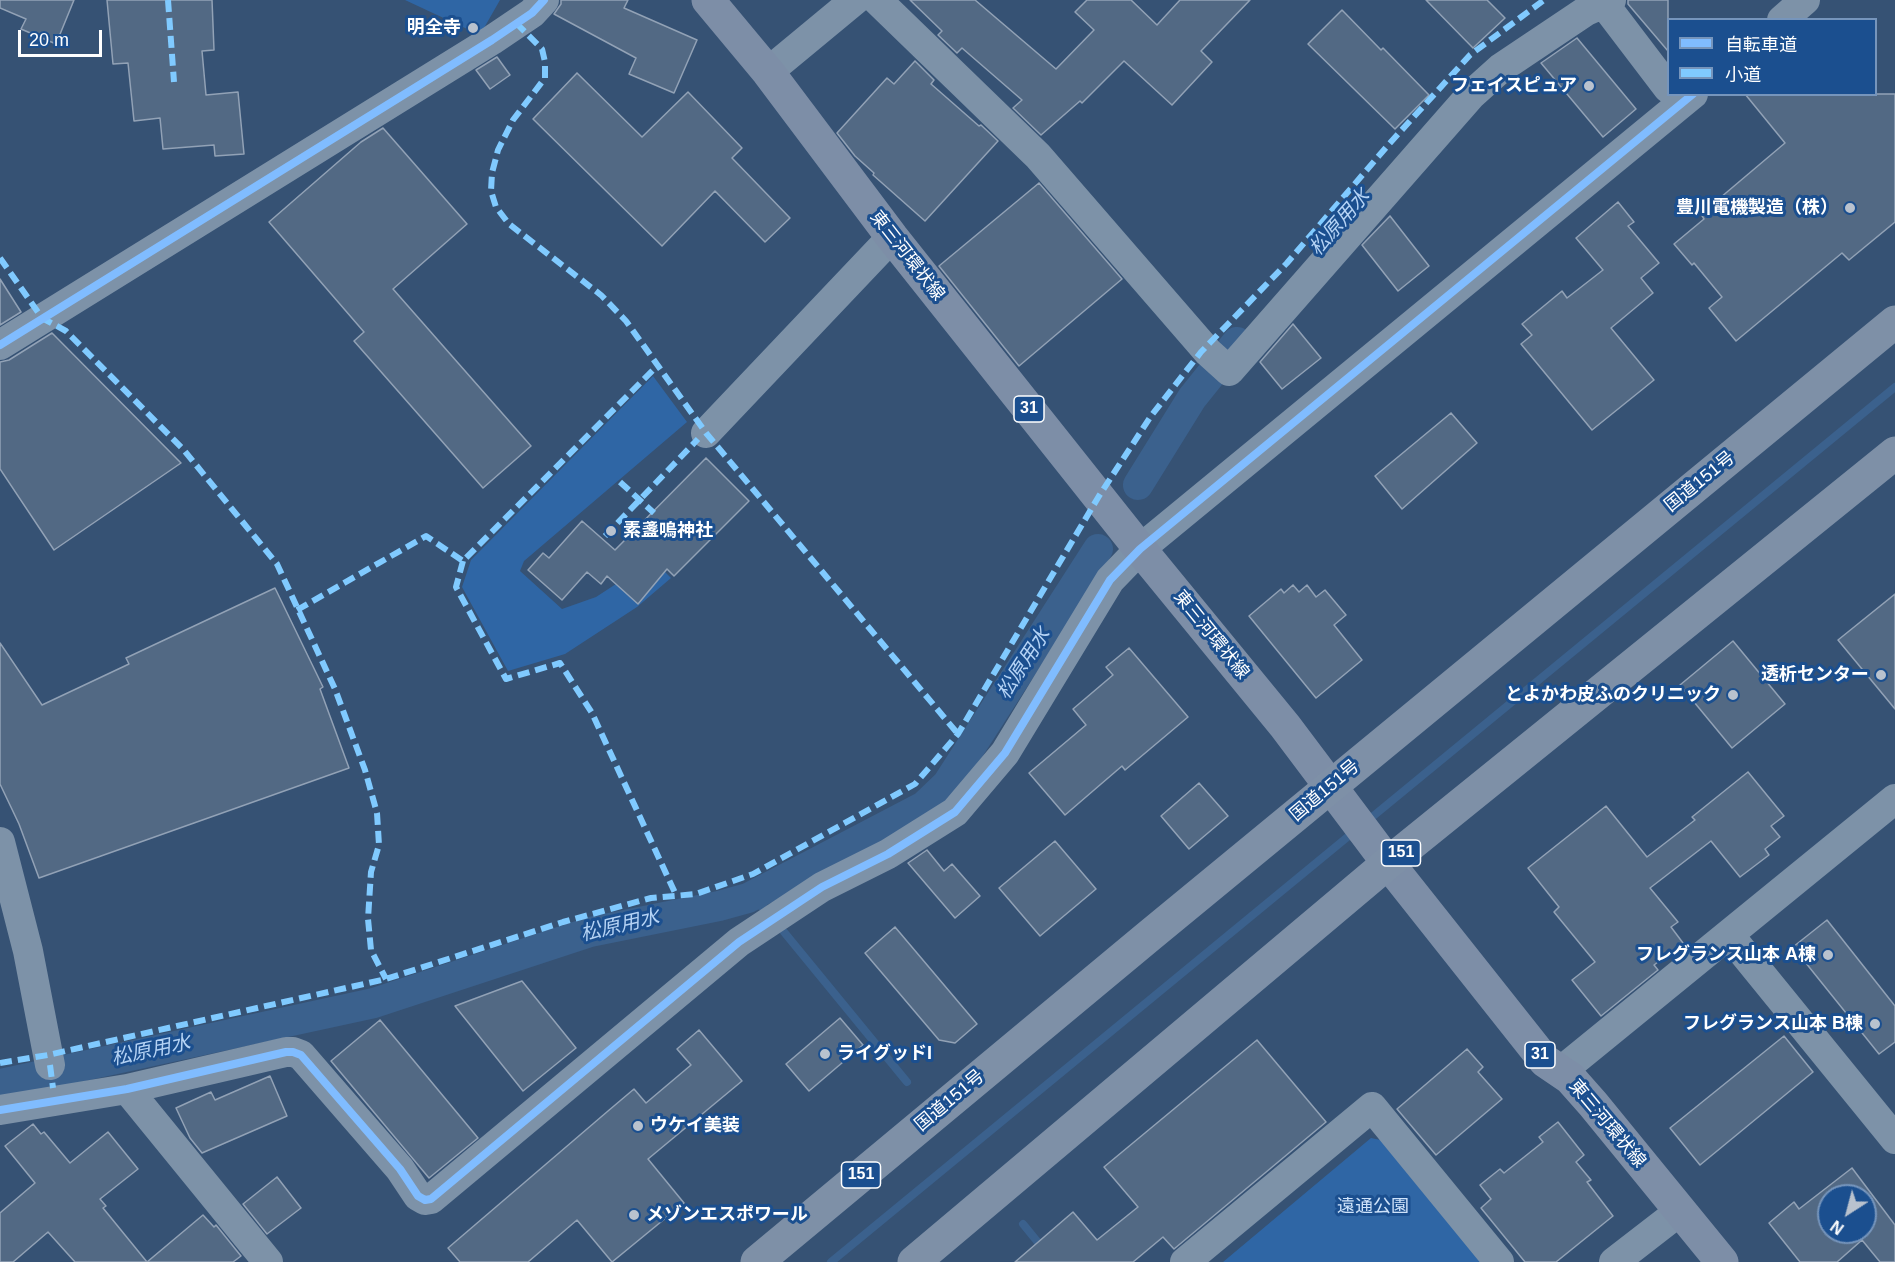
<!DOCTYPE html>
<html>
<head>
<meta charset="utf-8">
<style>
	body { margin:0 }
	#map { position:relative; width:1895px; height:1262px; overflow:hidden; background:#365274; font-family:Helvetica,"Noto Sans JP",sans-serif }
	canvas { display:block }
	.legend { position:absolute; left:1667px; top:18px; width:210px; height:78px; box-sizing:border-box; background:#1b4f8f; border:2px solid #7695bc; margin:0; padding:8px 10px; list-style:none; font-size:18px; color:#fff }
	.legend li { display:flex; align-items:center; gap:12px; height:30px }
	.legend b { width:30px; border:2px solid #7695bc }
	.north { position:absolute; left:1817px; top:1184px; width:60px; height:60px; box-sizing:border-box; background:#1b4f8f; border:2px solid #7695bc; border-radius:50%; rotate:216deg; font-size:16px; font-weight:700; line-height:24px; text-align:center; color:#fff }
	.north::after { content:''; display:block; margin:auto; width:21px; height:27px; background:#b9c2ce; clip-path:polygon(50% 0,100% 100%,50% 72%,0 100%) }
	.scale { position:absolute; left:18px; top:30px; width:84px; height:27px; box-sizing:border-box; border:3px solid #fff; border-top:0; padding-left:8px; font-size:18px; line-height:21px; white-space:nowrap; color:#fff; -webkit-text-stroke:4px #1b4f8f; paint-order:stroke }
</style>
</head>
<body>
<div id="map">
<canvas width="1895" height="1262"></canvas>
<ul class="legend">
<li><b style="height:8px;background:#80bcff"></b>自転車道</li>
<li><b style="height:8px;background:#80caff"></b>小道</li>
</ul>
<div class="north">N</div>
<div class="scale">20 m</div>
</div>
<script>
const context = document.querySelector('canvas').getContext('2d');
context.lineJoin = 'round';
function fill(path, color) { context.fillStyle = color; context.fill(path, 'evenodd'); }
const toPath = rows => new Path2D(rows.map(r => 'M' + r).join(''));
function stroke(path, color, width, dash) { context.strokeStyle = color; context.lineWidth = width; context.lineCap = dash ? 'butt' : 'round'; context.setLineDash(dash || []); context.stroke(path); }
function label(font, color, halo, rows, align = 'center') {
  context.font = font + ' Helvetica,"Noto Sans JP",sans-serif'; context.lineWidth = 6; context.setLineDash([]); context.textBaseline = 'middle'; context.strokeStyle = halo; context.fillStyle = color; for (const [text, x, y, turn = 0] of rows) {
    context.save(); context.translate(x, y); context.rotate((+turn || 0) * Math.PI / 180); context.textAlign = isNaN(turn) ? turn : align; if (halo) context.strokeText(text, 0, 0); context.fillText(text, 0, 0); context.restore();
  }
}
const green = toPath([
	[405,0,500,0,480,35],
	[653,376,687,422,524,561,520,571,562,609,596,597,653,560,671,578,637,607,565,654,508,671,462,587,471,560],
	[1371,1138,1390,1142,1487,1262,1223,1262]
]);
const stream = toPath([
	[1366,822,1895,387],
	[748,898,764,908],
	[784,932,907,1082],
	[1023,1224,1054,1262],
	[831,1262,1356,830]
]);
const canal = toPath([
	[1138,485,1192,398,1237,342],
	[0,1084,374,1003,590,932,719,906,748,898,924,806,947,784,1098,549]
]);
const building = toPath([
	[0,0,74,0,56,44,21,29,26,19,0,8,0,0],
	[107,0,212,0,214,50,202,51,206,95,238,92,244,154,215,156,214,145,163,149,160,118,134,121,128,63,113,64,107,0],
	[561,0,628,0,624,8,697,40,674,93,629,74,636,58,554,14,561,4,561,0],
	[910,0,975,0,1056,69,1094,30,1075,12,1087,0,1131,0,1157,25,1180,0,1250,0,1201,51,1212,62,1172,105,1124,61,1082,103,1080,101,1041,135,1013,108,1022,100,962,48,957,53,938,35,942,31,910,0],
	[1426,0,1487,0,1505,18,1473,48,1426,0],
	[1628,0,1668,0,1668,51,1628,4,1628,0],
	[1342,10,1381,50,1383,48,1429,95,1395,129,1308,44,1342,10],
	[1577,38,1636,109,1603,137,1541,63,1577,38],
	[497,57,510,75,490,89,476,70,497,57],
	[915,61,934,80,931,84,979,126,981,125,998,141,925,221,873,175,874,173,855,156,837,133,887,78,894,84,915,61],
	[577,73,642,137,688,92,742,148,732,158,790,218,765,242,715,191,662,246,533,119,577,73],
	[1745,94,1895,94,1895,222,1849,260,1842,253,1736,341,1709,308,1722,297,1694,263,1692,265,1674,244,1704,219,1701,214,1785,143,1745,94],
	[383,128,467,224,393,289,531,446,483,488,354,341,364,332,269,222,361,142,383,128],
	[1039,183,1122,279,1019,366,939,266,1039,183],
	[1618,202,1634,222,1628,226,1659,263,1641,278,1653,293,1611,328,1654,380,1592,430,1521,344,1532,335,1522,324,1562,291,1567,298,1603,270,1576,238,1618,202],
	[1390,216,1429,266,1398,291,1362,245,1390,216],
	[0,279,21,312,0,325,0,279],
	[1293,324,1321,358,1282,389,1260,362,1293,324],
	[52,333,181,463,54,550,0,469,0,362,9,360,52,333],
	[1451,413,1477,443,1402,509,1375,476,1451,413],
	[706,458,749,501,674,576,667,569,638,604,607,576,601,584,587,572,562,600,528,570,543,553,549,558,582,521,615,550,706,458],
	[1293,585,1299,592,1307,585,1316,597,1325,590,1346,615,1334,625,1362,660,1316,698,1249,616,1281,589,1284,593,1293,585],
	[275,588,323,687,320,689,349,768,39,878,19,824,0,784,0,643,42,705,129,664,126,658,275,588],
	[1895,594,1895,709,1838,640,1895,594],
	[1733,641,1785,704,1732,748,1680,685,1733,641],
	[1129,648,1188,717,1125,770,1122,766,1065,815,1029,773,1086,725,1073,709,1113,675,1106,667,1129,648],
	[1748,772,1784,816,1771,826,1780,837,1765,849,1769,855,1740,877,1711,841,1650,888,1678,922,1671,927,1683,943,1654,965,1658,970,1601,1016,1572,980,1595,962,1554,912,1559,907,1528,868,1606,806,1647,857,1695,820,1692,817,1748,772],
	[1199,783,1228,816,1189,849,1161,816,1199,783],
	[1055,841,1096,889,1040,936,999,888,1055,841],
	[927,850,944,871,952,864,980,896,955,918,908,863,927,850],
	[1827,920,1895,1006,1895,1042,1879,1054,1793,947,1827,920],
	[895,927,977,1024,955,1043,939,1040,865,953,895,927],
	[522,981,576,1048,523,1091,455,1006,522,981],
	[840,1018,863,1045,809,1091,786,1064,840,1018],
	[380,1020,478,1138,429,1178,331,1061,380,1020],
	[699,1030,742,1081,648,1159,684,1203,612,1262,577,1220,528,1262,460,1262,448,1248,608,1111,634,1089,646,1103,691,1065,677,1049,699,1030],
	[1784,1036,1813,1072,1700,1165,1670,1128,1784,1036],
	[1257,1040,1326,1122,1174,1249,1163,1237,1133,1262,1015,1262,1073,1212,1097,1240,1138,1207,1104,1167,1257,1040],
	[1467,1049,1483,1067,1478,1072,1502,1099,1436,1155,1397,1109,1467,1049],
	[270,1076,287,1116,202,1153,190,1138,176,1108,211,1092,215,1100,270,1076],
	[1558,1122,1584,1155,1576,1162,1591,1180,1587,1182,1613,1216,1556,1262,1525,1262,1481,1208,1491,1199,1480,1185,1500,1169,1504,1173,1543,1142,1539,1137,1558,1122],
	[33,1124,41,1134,44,1132,70,1163,108,1132,138,1169,100,1199,106,1206,103,1208,147,1262,203,1215,214,1227,216,1225,241,1256,233,1262,75,1262,48,1232,13,1262,0,1262,0,1213,35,1183,5,1146,33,1124],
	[1852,1168,1895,1225,1895,1262,1880,1262,1862,1240,1837,1262,1800,1262,1769,1223,1794,1202,1799,1209,1852,1168],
	[1829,1196,1865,1196,1865,1232,1829,1232,1829,1196],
	[277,1177,301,1208,267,1234,243,1204,277,1177]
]);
const minor = toPath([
	[877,0,1038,156,1208,352,1229,371,1471,95,1501,68,1586,11,1611,0],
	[1601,0,1668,88],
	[1782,20,1805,0],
	[768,72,855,0],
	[0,345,492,40,532,13,544,0],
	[706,433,892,237],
	[0,842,28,951,50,1065],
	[1729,935,1895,1139],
	[1560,1072,1895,799],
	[127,1089,268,1262],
	[0,1110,127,1089,286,1052,293,1052,301,1055,400,1169,418,1196,425,1200,431,1199,739,942,822,887,888,854,955,812,1005,753,1110,580,1140,549,1693,94],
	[1185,1262,1372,1107,1499,1262],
	[1614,1262,1680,1211]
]);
const primary = toPath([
	[708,0,768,72,892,237,1140,549,1285,726,1388,863,1545,1061,1570,1078,1593,1104,1722,1262]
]);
const trunk = toPath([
	[757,1262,1149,936,1895,322],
	[914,1262,1388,863,1895,453]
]);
const quiet = toPath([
	[168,0,174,82],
	[516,23,542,49,545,62,545,78,513,120,498,150,492,173,491,191,496,207,509,224,601,295,626,321,706,433,958,734],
	[0,258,42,318,66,331,183,449,277,564,335,689,365,770,377,813,379,845,371,872,368,919,371,950,386,979],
	[620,482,654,513],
	[605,536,698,439],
	[463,561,456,587,506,679,560,663,592,713,676,895],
	[297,610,426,536,463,561,658,365],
	[0,1063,48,1055,386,979,563,922,651,898,696,894,753,874,915,784,958,734,1099,496,1151,416,1201,352,1287,263,1389,144,1470,55,1544,0],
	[50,1065,53,1088]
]);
const cycleway = toPath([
	[0,345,492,40,532,13,544,0],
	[0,1110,127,1089,286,1052,293,1052,301,1055,400,1169,418,1196,425,1200,431,1199,739,942,822,887,888,854,955,812,1005,753,1110,580,1140,549,1693,94]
]);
const markers = [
	[473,28,6,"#b9c2ce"],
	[1589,86,6,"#b9c2ce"],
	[1850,208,6,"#b9c2ce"],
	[611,531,6,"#b9c2ce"],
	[1881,675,6,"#b9c2ce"],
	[1733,695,6,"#b9c2ce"],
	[1828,955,6,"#b9c2ce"],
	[1875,1024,6,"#b9c2ce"],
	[825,1054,6,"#b9c2ce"],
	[638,1126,6,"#b9c2ce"],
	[634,1215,6,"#b9c2ce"]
];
const shields = [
	[1029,409,30],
	[1401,853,39],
	[1540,1055,30],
	[861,1175,39]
];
const shieldNames = [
	["31",1029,409],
	["151",1401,853],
	["31",1540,1055],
	["151",861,1175]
];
const poiNames = [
	["明全寺",461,28],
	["フェイスピュア",1577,86],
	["豊川電機製造（株）",1838,208],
	["素盞嗚神社",623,531,"left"],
	["透析センター",1869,675],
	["とよかわ皮ふのクリニック",1721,695],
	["フレグランス山本 A棟",1816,955],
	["フレグランス山本 B棟",1863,1024],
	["ライグッドI",837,1054,"left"],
	["ウケイ美装",650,1126,"left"],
	["メゾンエスポワール",646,1215,"left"]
];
const streetNames = [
	["東三河環状線",907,256,52],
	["国道151号",1700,482,-39],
	["東三河環状線",1211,635,51],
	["国道151号",1325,791,-40],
	["国道151号",950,1101,-40],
	["東三河環状線",1607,1124,50]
];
const parkNames = [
	["遠通公園",1373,1207]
];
const waterNames = [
	["松原用水",1340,223,-49],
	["松原用水",1024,664,-57],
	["松原用水",620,926,-13],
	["松原用水",151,1051,-12]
];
fill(green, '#2f66a5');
stroke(stream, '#3b618d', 8);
stroke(canal, '#3b618d', 30);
fill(building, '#526984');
stroke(building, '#92a2b6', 1.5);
stroke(minor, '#7d92a8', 30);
stroke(primary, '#7d8ea7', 33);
stroke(trunk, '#7e90a7', 33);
stroke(quiet, '#80caff', 6, [12, 6]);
stroke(cycleway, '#80bcff', 8);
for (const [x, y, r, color] of markers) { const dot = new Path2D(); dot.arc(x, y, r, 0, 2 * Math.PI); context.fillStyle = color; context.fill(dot); stroke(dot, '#1b4f8f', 2); }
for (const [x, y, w] of shields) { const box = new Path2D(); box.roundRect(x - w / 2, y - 13, w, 26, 4.5); context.fillStyle = '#1b4f8f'; context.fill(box); stroke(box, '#fff', 1.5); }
label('bold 16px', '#fff', null, shieldNames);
label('bold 18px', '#fff', '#1b4f8f', poiNames, 'right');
label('18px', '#fff', '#1b4f8f', streetNames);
label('18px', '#cfe3fa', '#1b4f8f', parkNames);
label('italic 20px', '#b5d3f5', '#1b4f8f', waterNames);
</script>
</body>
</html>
